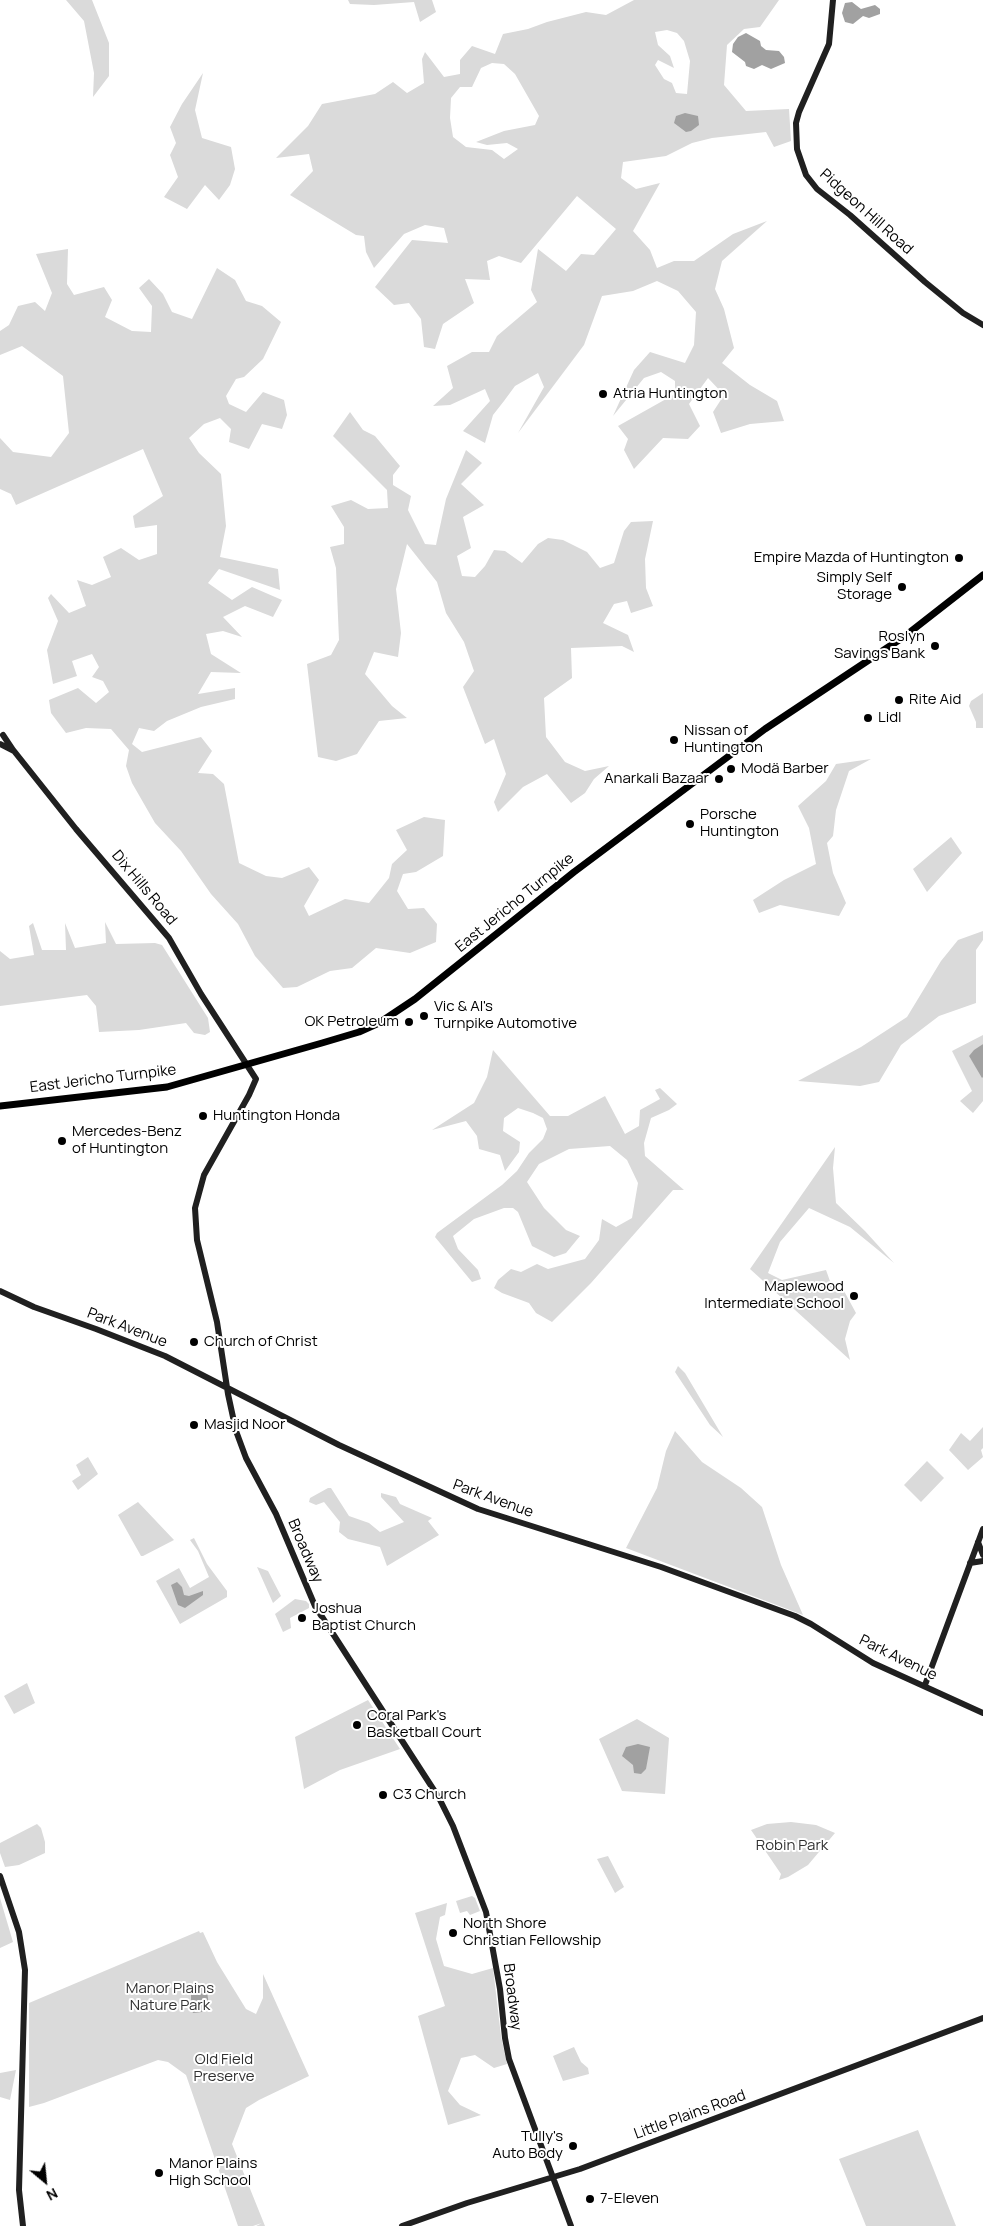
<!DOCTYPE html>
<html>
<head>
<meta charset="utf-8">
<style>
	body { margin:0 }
	#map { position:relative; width:983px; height:2226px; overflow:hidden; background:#fff; font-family:Manrope,sans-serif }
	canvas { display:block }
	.north { position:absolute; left:20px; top:2156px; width:50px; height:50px; -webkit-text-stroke:4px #fff; paint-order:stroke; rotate:152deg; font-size:14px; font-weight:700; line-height:20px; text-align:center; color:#000 }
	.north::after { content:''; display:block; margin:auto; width:18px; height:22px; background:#000; clip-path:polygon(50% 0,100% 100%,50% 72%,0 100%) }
</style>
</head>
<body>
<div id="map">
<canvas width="983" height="2226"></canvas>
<div class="north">N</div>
</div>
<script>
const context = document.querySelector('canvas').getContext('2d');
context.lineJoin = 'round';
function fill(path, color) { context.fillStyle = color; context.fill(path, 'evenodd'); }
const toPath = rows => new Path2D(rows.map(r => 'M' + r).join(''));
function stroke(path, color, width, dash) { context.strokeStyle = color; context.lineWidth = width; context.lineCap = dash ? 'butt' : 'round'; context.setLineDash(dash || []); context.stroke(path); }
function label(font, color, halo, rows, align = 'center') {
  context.font = font + ' Manrope,sans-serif'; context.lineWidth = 4; context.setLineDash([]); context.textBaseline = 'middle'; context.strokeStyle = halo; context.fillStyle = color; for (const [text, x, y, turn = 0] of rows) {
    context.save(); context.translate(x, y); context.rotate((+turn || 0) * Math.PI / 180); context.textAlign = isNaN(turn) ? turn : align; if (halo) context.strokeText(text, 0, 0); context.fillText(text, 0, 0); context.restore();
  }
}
const green = toPath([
	[66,0,92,0,109,43,109,76,93,97,94,73,84,21],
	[348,0,432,0,436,12,420,22,414,2,374,5,350,4],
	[634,0,779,0,760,27,744,29,727,45,724,85,746,111,789,109,791,141,774,147,766,132,712,138,692,143,666,156,623,162,621,178,636,189,660,183,633,231,650,250,657,268,674,261,694,261,733,234,767,221,722,261,715,289,724,309,734,348,722,363,750,385,777,401,784,421,750,424,721,433,713,412,724,395,708,378,689,404,700,426,688,439,663,438,634,469,624,450,628,439,618,426,675,394,675,381,661,372,644,378,613,416,634,370,650,352,685,363,694,345,696,312,678,291,657,281,633,291,602,296,584,345,518,433,544,387,538,373,515,386,504,401,493,415,485,443,463,431,490,401,485,389,450,405,433,406,453,388,447,366,472,352,489,352,497,336,537,302,531,290,538,249,566,271,581,254,594,255,616,229,577,196,521,263,499,256,487,261,490,280,465,279,474,303,443,324,435,349,424,347,421,319,409,303,394,305,375,287,412,240,448,243,444,228,425,225,404,234,374,268,366,252,364,236,356,235,290,195,313,171,309,154,276,158,308,126,322,104,375,94,393,82,407,93,424,83,422,59,425,52,444,77,460,74,460,60,472,46,495,54,503,34,528,29,547,22,586,12,606,15],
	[667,30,677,33,684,41,690,61,687,94,676,93,672,83,664,79,655,65,658,60,674,68,670,56,658,45,655,32],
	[492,63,504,64,515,74,539,116,535,125,504,131,476,142,487,145,507,143,518,149,504,159,492,150,466,147,453,137,450,118,451,98,460,87,472,87,481,68],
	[203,73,195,110,202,138,231,147,235,169,230,185,219,200,205,185,187,209,164,197,178,177,170,155,176,143,170,127,182,104],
	[68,249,67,284,74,295,104,287,112,300,105,317,132,331,151,332,152,306,139,288,149,279,163,294,172,312,192,319,217,268,235,280,246,301,262,306,281,322,263,359,244,377,236,379,226,396,229,404,246,412,263,392,284,400,287,415,282,429,262,424,249,449,229,442,231,429,220,418,204,424,189,438,199,453,221,474,226,526,220,557,278,569,280,590,219,569,208,583,232,600,252,587,282,600,273,617,245,606,223,617,242,637,223,631,206,634,211,654,241,673,211,672,198,694,235,688,235,699,201,707,167,721,154,731,139,728,132,744,142,752,201,737,212,751,198,773,213,774,224,784,239,863,266,876,282,878,309,867,319,880,304,906,309,916,345,899,369,903,389,878,392,864,407,850,396,830,424,817,445,820,443,856,416,872,403,874,397,891,408,909,424,908,437,924,436,942,410,953,376,948,352,968,330,971,297,987,283,988,255,956,238,924,211,894,181,851,155,823,132,783,126,766,129,750,111,729,86,728,66,733,51,713,49,700,78,688,96,703,109,692,103,681,92,677,99,667,92,654,72,661,77,676,53,684,47,650,58,621,48,598,51,594,69,613,86,606,77,580,92,585,111,577,103,557,121,548,139,560,157,554,157,525,135,528,133,516,163,496,143,449,16,505,11,494,0,489,0,438,13,452,51,457,69,433,63,376,22,346,0,355,0,331,9,325,18,306,35,302,45,311,52,293,36,254],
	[350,412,363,430,375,436,400,466,393,475,393,485,411,496,408,510,425,544,436,545,446,499,466,450,482,463,461,484,484,505,463,517,471,548,457,556,462,576,475,577,485,566,494,550,505,551,522,563,538,544,548,538,563,540,587,552,600,568,614,563,624,531,631,522,653,521,645,559,646,588,653,606,631,613,627,601,614,604,603,623,628,635,634,652,622,646,571,648,572,678,544,698,546,737,565,762,585,771,609,766,594,779,585,793,571,803,547,774,523,787,498,812,494,802,506,774,494,739,485,744,463,687,474,671,464,642,446,613,437,582,407,544,396,589,401,633,398,657,374,652,365,674,392,706,407,718,379,721,357,754,336,761,318,757,307,664,331,655,339,640,336,568,330,547,344,544,344,527,331,506,351,500,368,509,388,508,387,490,333,436],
	[983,693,983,728,976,728,976,722,969,706,971,701],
	[871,759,849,771,836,810,833,836,827,843,833,873,846,903,839,916,780,905,759,913,753,900,784,880,816,864,809,828,798,806,826,781,836,764],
	[951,837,962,853,927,892,913,869],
	[105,922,116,944,155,943,162,945,208,1018,210,1032,205,1035,194,1033,186,1023,139,1030,99,1032,96,1006,87,995,0,1006,0,951,10,959,34,955,29,926,33,923,42,950,66,950,65,923,75,948,106,943],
	[983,931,983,940,976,950,976,1003,939,1016,901,1045,879,1082,860,1086,798,1081,861,1047,907,1017,941,961,958,940],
	[983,1035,983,1044,969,1056,983,1077,983,1101,973,1113,960,1101,972,1091,952,1051],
	[493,1050,550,1116,568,1116,605,1096,625,1134,639,1126,640,1110,660,1099,655,1090,660,1088,677,1104,669,1110,651,1118,644,1143,645,1156,684,1190,673,1190,591,1283,552,1322,536,1313,529,1303,502,1293,494,1288,498,1280,511,1269,521,1272,537,1264,548,1269,585,1259,599,1240,602,1219,616,1227,632,1218,638,1183,627,1160,610,1146,569,1149,539,1164,527,1182,544,1208,566,1230,580,1236,566,1253,554,1257,532,1246,518,1212,513,1208,504,1208,474,1219,453,1236,458,1249,478,1270,481,1279,472,1282,435,1237,437,1233,502,1185,517,1171,529,1153,543,1139,547,1129,543,1118,533,1113,518,1108,504,1118,503,1131,520,1142,519,1152,505,1171,500,1155,479,1149,477,1136,466,1121,432,1130,474,1103,487,1077],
	[835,1147,833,1168,836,1203,865,1231,894,1263,850,1227,809,1208,780,1242,768,1273,782,1280,826,1270,831,1284,844,1291,856,1313,850,1321,845,1339,850,1360,750,1269],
	[678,1366,685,1373,723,1437,710,1425,675,1372],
	[983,1427,983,1448,981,1450,983,1457,968,1470,949,1450,961,1433,970,1441],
	[675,1431,702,1462,741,1488,762,1507,781,1565,803,1615,626,1548,657,1488,666,1451],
	[88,1457,98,1474,78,1490,72,1481,81,1475,76,1465],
	[927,1461,944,1478,921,1502,904,1485],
	[328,1488,331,1488,349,1516,369,1523,380,1532,404,1522,381,1497,381,1493,396,1497,400,1504,432,1518,428,1521,439,1535,387,1566,380,1547,348,1539,339,1532,340,1522,324,1502,316,1505,309,1502,310,1498],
	[138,1502,174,1540,143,1556,141,1556,118,1515],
	[194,1538,207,1564,227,1591,227,1597,180,1624,156,1581,179,1568,190,1588,209,1577,198,1551,190,1540],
	[257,1567,268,1571,281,1596,273,1603],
	[295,1599,306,1601,309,1604,309,1608,290,1618,291,1628,283,1632,275,1614],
	[27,1683,35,1703,14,1714,4,1696],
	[368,1700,400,1749,340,1770,304,1789,295,1737],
	[637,1719,669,1738,665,1794,622,1791,599,1739],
	[791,1822,816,1825,835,1833,808,1865,788,1877,779,1880,781,1874,751,1830,767,1824],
	[37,1824,41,1828,45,1842,45,1853,19,1865,5,1867,0,1853,0,1843],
	[608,1856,624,1887,615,1893,597,1859],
	[472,1896,475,1898,480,1911,470,1915,467,1911,460,1913,456,1901],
	[0,1898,13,1942,0,1948],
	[447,1903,445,1915,440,1917,436,1939,444,1966,472,1974,493,1968,501,2036,507,2064,494,2068,475,2055,461,2058,448,2091,460,2105,481,2115,448,2125,418,2016,445,2006,415,1913],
	[199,1931,200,1933,203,1932,217,1962,246,2009,256,2014,263,1998,263,1974,309,2076,259,2100,246,2108,232,2144,265,2226,256,2226,262,2223,253,2226,238,2226,186,2075,168,2062,158,2060,44,2103,29,2107,29,2003],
	[574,2047,581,2062,588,2068,589,2074,563,2081,553,2056],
	[16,2070,10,2100,0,2097,0,2073],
	[918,2130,956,2226,866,2226,839,2159]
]);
const water = toPath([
	[852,2,861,9,875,5,880,9,880,14,869,18,863,16,853,24,845,22,842,13,845,3],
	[746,33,760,41,761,46,766,50,779,51,784,57,785,63,771,69,762,65,754,69,746,66,745,62,732,52,733,44,738,37],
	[685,113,698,116,699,125,691,131,686,132,674,123,676,116],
	[983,1044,983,1077,982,1078,969,1056,974,1050],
	[177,1582,182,1587,184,1595,189,1596,203,1591,203,1595,185,1608,178,1605,171,1585],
	[638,1744,650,1747,646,1769,641,1774,634,1773,633,1765,622,1756,626,1747],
	[201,1987,207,1991,209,2006,208,2009,202,2012,193,2013,191,2008,191,1995,193,1990]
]);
const secondary = toPath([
	[833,0,829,44,799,112,796,123,797,149,806,175,817,189,850,215,925,282,963,313,983,325],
	[3,735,13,750],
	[0,744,14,751,76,829,169,938,201,994,256,1079,249,1095,204,1175,195,1208,197,1240,217,1322,228,1394,236,1431,246,1458,276,1514,315,1606,439,1798,453,1826,486,1912,500,1989,505,2038,509,2059,571,2226],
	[0,1291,34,1307,96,1329,165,1356,339,1445,478,1509,661,1567,795,1616,811,1624,873,1663,983,1713],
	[978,1542,983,1555],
	[970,1563,983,1561],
	[925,1685,983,1529],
	[0,1876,19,1932,25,1970,19,2190,23,2226],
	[402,2226,467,2203,580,2169,983,2018]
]);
const primary = toPath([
	[0,1106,167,1087,322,1043,359,1032,379,1023,415,999,574,872,765,729,905,636,983,575]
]);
const markers = [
	[603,394,5,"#000"],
	[959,558,5,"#000"],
	[902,587,5,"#000"],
	[935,646,5,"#000"],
	[899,700,5,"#000"],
	[868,718,5,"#000"],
	[674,740,5,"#000"],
	[731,769,5,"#000"],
	[719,779,5,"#000"],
	[690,824,5,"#000"],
	[424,1016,5,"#000"],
	[409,1022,5,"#000"],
	[203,1116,5,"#000"],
	[62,1141,5,"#000"],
	[854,1296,5,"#000"],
	[194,1342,5,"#000"],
	[194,1425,5,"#000"],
	[302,1618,5,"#000"],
	[357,1725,5,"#000"],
	[383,1795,5,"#000"],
	[453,1933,5,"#000"],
	[573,2146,5,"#000"],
	[159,2173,5,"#000"],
	[590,2199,5,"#000"]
];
const streetNames = [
	["Pidgeon Hill Road",866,212,42],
	["Dix Hills Road",144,888,50],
	["East Jericho Turnpike",515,903,-39],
	["East Jericho Turnpike",103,1079,-7],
	["Park Avenue",127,1328,21],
	["Park Avenue",493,1499,20],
	["Broadway",305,1551,67],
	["Park Avenue",898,1658,26],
	["Broadway",512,1997,83],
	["Little Plains Road",690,2115,-20]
];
const poiNames = [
	["Atria Huntington",613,394],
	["Empire Mazda of Huntington",949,558,"right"],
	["Simply Self",892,578,"right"],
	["Storage",892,595,"right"],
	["Roslyn",925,637,"right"],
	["Savings Bank",925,654,"right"],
	["Rite Aid",909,700],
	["Lidl",878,718],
	["Nissan of",684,731],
	["Huntington",684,748],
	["Modä Barber",741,769],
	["Anarkali Bazaar",709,779,"right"],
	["Porsche",700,815],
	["Huntington",700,832],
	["Vic & Al's",434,1007],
	["Turnpike Automotive",434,1024],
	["OK Petroleum",399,1022,"right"],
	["Huntington Honda",213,1116],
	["Mercedes-Benz",72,1132],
	["of Huntington",72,1149],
	["Maplewood",844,1287,"right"],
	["Intermediate School",844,1304,"right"],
	["Church of Christ",204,1342],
	["Masjid Noor",204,1425],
	["Joshua",312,1609],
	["Baptist Church",312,1626],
	["Coral Park's",367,1716],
	["Basketball Court",367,1733],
	["C3 Church",393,1795],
	["North Shore",463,1924],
	["Christian Fellowship",463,1941],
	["Tully's",563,2137,"right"],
	["Auto Body",563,2154,"right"],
	["Manor Plains",169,2164],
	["High School",169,2181],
	["7-Eleven",600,2199]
];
const parkNames = [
	["Robin Park",792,1846],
	["Manor Plains",170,1989],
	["Nature Park",170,2006],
	["Old Field",224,2060],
	["Preserve",224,2077]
];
fill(green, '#dadada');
fill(water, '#a1a1a1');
stroke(secondary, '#202020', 6);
stroke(primary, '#000', 7);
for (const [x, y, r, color] of markers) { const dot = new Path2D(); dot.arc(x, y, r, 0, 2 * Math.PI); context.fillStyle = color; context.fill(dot); stroke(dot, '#fff', 2); }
label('15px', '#000', '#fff', streetNames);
label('15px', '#000', '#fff', poiNames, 'left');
label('15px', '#313131', '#fff', parkNames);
</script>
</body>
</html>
